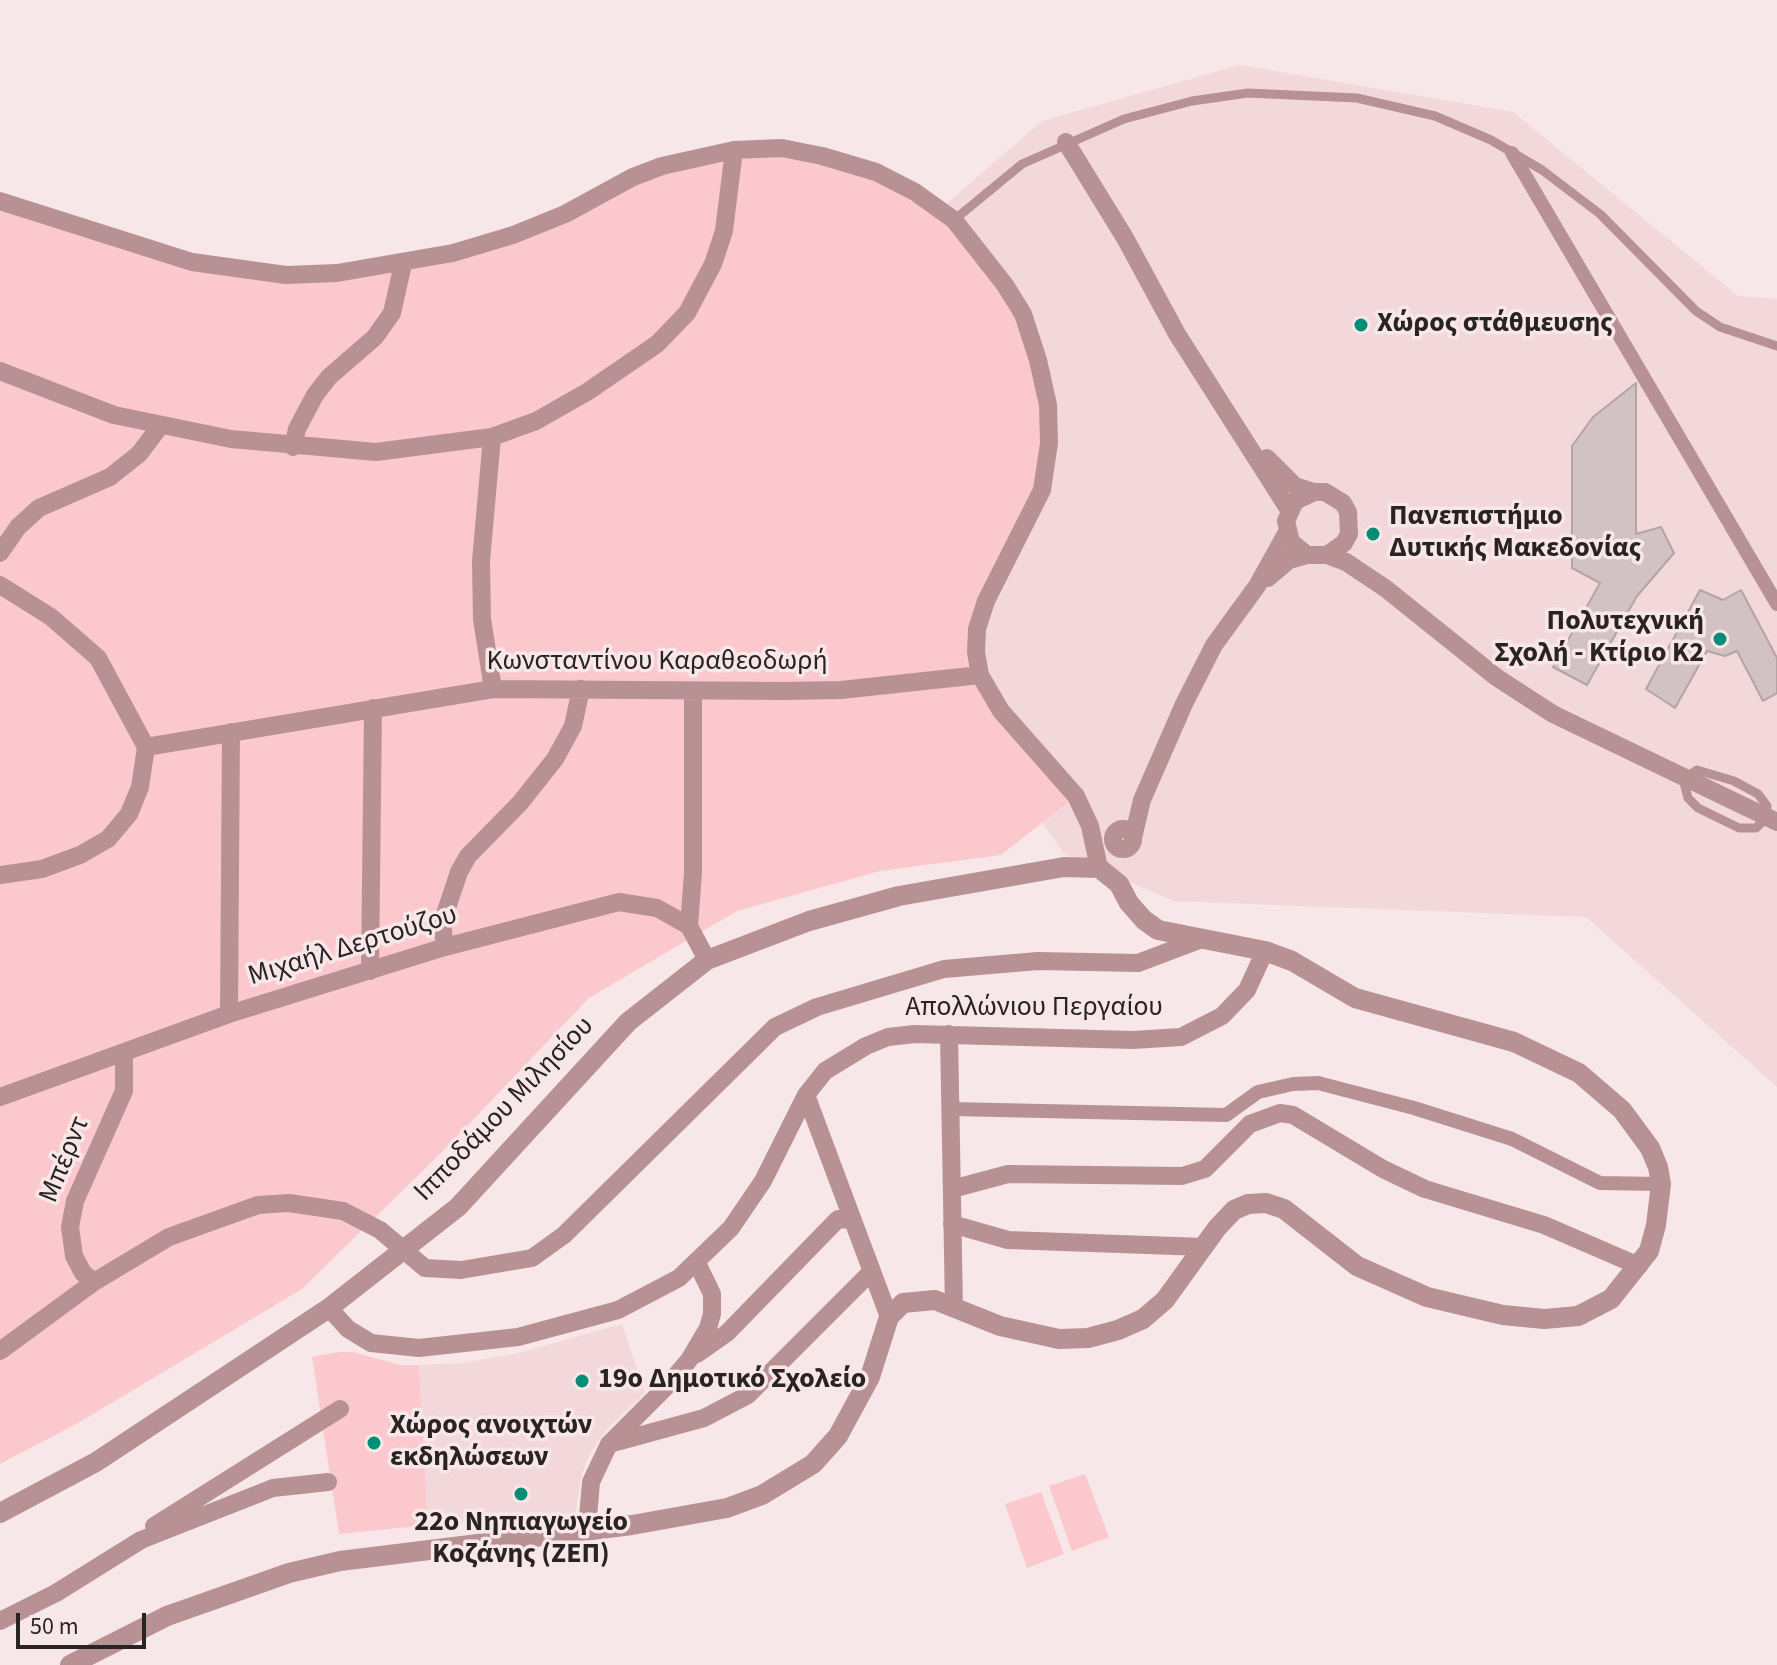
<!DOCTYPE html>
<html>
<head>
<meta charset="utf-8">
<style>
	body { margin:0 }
	#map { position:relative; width:1777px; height:1665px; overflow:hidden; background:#f8e7e8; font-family:"Source Sans 3",sans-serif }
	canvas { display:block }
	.scale { position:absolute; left:16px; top:1613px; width:130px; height:36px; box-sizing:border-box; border:4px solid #292323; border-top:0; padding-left:10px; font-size:24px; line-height:28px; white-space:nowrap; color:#292323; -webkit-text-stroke:6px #f8e7e8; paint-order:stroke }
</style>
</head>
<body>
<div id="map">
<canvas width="1777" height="1665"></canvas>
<div class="scale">50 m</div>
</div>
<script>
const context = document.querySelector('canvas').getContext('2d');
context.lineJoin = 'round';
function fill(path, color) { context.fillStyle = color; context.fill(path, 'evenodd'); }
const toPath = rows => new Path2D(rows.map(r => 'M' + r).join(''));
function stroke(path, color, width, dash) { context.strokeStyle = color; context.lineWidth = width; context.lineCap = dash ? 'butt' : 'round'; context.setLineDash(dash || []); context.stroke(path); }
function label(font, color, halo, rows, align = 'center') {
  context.font = font + ' "Source Sans 3",sans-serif'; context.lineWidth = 7; context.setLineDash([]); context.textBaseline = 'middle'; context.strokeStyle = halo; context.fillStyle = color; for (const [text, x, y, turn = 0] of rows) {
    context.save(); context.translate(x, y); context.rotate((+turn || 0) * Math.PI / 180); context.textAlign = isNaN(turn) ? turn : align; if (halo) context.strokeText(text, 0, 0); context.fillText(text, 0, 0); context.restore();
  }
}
const built = toPath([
	[1240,65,1513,112,1738,296,1777,299,1777,1087,1586,917,1174,901,1064,854,922,646,908,237,1042,121],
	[622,1324,645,1393,609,1427,591,1452,582,1473,575,1513,428,1525,419,1365,462,1363,515,1354]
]);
const green = toPath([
	[782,148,915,192,985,257,1038,360,1042,490,986,601,980,675,1076,796,1001,855,880,871,737,911,589,998,450,1144,302,1289,78,1423,0,1464,0,201,122,241,286,275,453,253,633,177],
	[339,1352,353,1352,400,1365,419,1365,428,1525,339,1534,312,1357],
	[1085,1474,1109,1537,1072,1551,1049,1486],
	[1041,1492,1064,1554,1027,1568,1005,1504]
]);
const building = toPath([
	[1636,383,1636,534,1661,527,1674,553,1637,596,1587,685,1553,667,1600,583,1572,568,1572,446,1593,417,1636,383],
	[1700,590,1723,600,1741,590,1777,658,1777,693,1763,701,1737,651,1725,656,1707,651,1675,708,1646,689,1700,590]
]);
const service = toPath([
	[954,220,1022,164,1124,119,1192,101,1248,93,1357,98,1435,116,1491,140,1542,170,1600,214,1696,311,1720,327,1777,346],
	[1697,770,1734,781,1758,794,1767,806,1766,818,1756,828,1739,828,1698,808,1688,798,1683,779,1697,770]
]);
const pedestrian = toPath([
	[1512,153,1777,604],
	[951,1109,1226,1115,1258,1092,1293,1084,1318,1083,1414,1108,1512,1139,1600,1183,1661,1184]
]);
const minor = toPath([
	[1066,142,1125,238,1177,334,1289,510],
	[0,201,192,262,286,275,337,273,453,253,513,235,565,214,633,177,662,166,734,150,782,148,822,156,876,172,915,192,954,220,1005,285,1023,314,1038,360,1048,405,1049,443,1042,490,986,601,977,629,976,652,980,675,1001,711,1076,796,1090,826,1099,868],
	[0,371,114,415,231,439,376,452,492,437,536,421,587,392,657,344,687,313,713,264,724,231,734,150],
	[492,437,481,561,482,619,493,689],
	[293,447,297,429,315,395,329,377,375,337,392,313,403,264],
	[1267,458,1295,486,1314,492],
	[0,553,18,527,39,508,110,477,139,454,161,425],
	[1327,555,1346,562,1385,588,1496,677,1553,714,1777,822],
	[1268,578,1289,560,1307,555,1327,555,1344,543,1349,534,1348,512,1343,503,1325,492,1314,492,1295,501,1286,521,1291,542,1307,555],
	[0,585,51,617,98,658,146,747,140,787,129,814,108,839,80,855,42,869,0,875],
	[146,747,493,689,784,691,841,690,980,675],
	'1113 839a10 10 0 1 1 20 0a10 10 0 1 1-20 0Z',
	[1133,838,1142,800,1184,704,1214,645,1257,586,1287,532],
	[689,926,693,873,693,692],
	[445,947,442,923,459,872,468,856,520,803,555,759,573,726,581,689],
	[370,971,373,708],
	[229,1014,231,732],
	[949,1034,954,1308],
	[806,1095,889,1317],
	[0,1097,229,1014,445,947,619,902,657,908,689,926,707,960],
	[952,1189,1008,1174,1182,1176,1205,1169,1250,1124,1280,1113,1293,1115,1383,1169,1425,1189,1544,1225,1639,1266],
	[952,1224,1008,1240,1203,1247],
	[94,1282,83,1273,74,1256,70,1227,75,1201,124,1091,124,1053],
	[329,1308,348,1329,371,1343,419,1348,518,1337,618,1310,679,1278,731,1228,763,1181,806,1095,825,1071,866,1046,888,1037,915,1034,1133,1040,1181,1037,1222,1016,1247,990,1265,951],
	[0,1351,94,1282,169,1237,258,1205,289,1203,343,1211,380,1230,425,1268,461,1270,532,1258,564,1235,775,1027,817,1007,944,969,1038,961,1138,963,1199,940],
	[697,1354,727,1333,838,1219,852,1220],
	[609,1444,704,1418,748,1395,872,1271],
	[154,1526,340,1409],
	[587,1529,591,1482,609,1444,667,1386,689,1360,708,1328,712,1314,712,1294,697,1263],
	[0,1621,56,1593,141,1540,273,1488,328,1482]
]);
const tertiary = toPath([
	[0,1513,96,1462,329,1308,458,1207,628,1022,707,960,809,921,899,896,1064,867,1099,868,1119,884,1129,903,1144,920,1158,930,1265,951,1292,961,1355,998,1514,1042,1579,1073,1622,1110,1650,1148,1658,1167,1661,1184,1656,1225,1649,1251,1611,1299,1578,1316,1544,1319,1503,1315,1427,1297,1357,1266,1284,1209,1266,1203,1248,1204,1234,1210,1217,1228,1165,1300,1143,1319,1118,1330,1088,1338,1059,1339,1000,1326,935,1300,903,1303,889,1317,870,1377,838,1436,813,1464,762,1495,727,1508,632,1525,340,1561,289,1573,167,1616,70,1665]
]);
const markers = [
	[1361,325,8,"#018d76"],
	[1373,534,8,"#018d76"],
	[1720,639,8,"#018d76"],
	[582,1381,8,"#018d76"],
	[374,1443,8,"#018d76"],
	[521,1494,8,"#018d76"]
];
const poiNames = [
	["Χώρος στάθμευσης",1377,325],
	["Πανεπιστήμιο",1389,518],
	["Δυτικής Μακεδονίας",1389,550],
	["Πολυτεχνική",1704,623,"right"],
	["Σχολή - Κτίριο Κ2",1704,655,"right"],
	["19ο Δημοτικό Σχολείο",598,1381],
	["Χώρος ανοιχτών",390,1427],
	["εκδηλώσεων",390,1459],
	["22ο Νηπιαγωγείο",521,1524,"center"],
	["Κοζάνης (ΖΕΠ)",521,1556,"center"]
];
const streetNames = [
	["Κωνσταντίνου Καραθεοδωρή",657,663],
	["Μιχαήλ Δερτούζου",353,947,-17],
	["Απολλώνιου Περγαίου",1034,1009],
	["Ιπποδάμου Μιλησίου",505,1110,-46],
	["Μπέρντ",66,1160,-68]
];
fill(built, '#f2d8da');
fill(green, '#fac8cd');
fill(building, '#d3c2c4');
stroke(building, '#b4a4a5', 2);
stroke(service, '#b89195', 9);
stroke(pedestrian, '#b89195', 14);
stroke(minor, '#b89195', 18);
stroke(tertiary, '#b89195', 20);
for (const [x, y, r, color] of markers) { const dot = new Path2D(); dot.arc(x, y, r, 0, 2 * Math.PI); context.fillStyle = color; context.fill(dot); stroke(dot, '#f8e7e8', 3); }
label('bold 28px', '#292323', '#f8e7e8', poiNames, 'left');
label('28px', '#292323', '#f8e7e8', streetNames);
</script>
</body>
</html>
